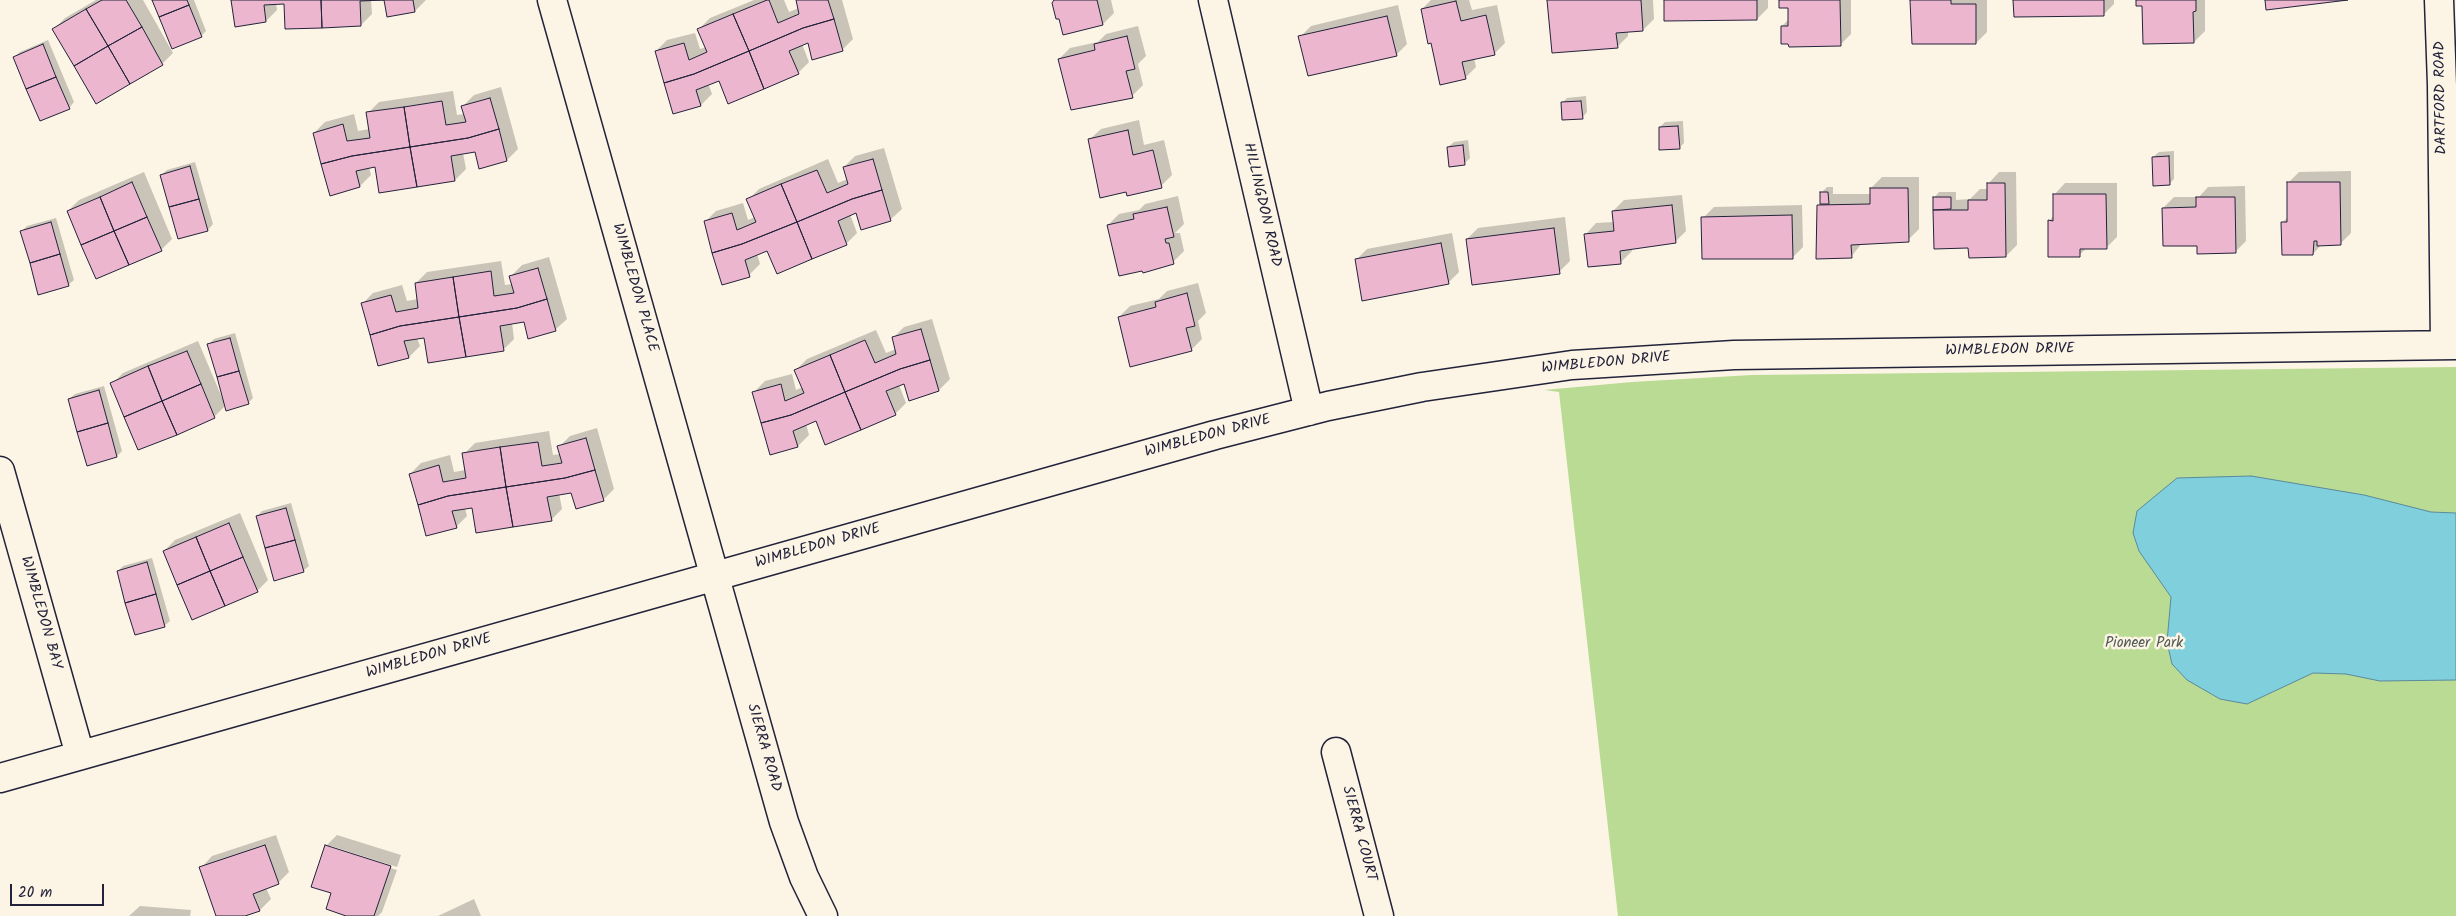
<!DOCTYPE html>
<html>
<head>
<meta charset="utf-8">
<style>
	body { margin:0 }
	#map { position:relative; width:2456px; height:916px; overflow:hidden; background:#fcf5e5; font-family:Kalam,sans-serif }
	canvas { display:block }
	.scale { position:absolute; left:10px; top:884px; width:94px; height:22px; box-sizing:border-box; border:2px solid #22223b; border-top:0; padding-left:6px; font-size:15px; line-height:18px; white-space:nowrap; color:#22223b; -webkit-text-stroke:4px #fcf5e5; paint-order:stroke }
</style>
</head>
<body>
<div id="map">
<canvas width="2456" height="916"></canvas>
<div class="scale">20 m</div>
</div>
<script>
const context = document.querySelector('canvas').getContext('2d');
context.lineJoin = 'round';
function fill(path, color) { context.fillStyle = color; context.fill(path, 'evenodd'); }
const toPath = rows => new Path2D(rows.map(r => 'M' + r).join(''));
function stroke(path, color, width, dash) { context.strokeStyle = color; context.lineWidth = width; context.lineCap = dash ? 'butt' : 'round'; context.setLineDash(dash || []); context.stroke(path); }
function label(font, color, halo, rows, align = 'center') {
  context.font = font + ' Kalam,sans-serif'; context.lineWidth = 5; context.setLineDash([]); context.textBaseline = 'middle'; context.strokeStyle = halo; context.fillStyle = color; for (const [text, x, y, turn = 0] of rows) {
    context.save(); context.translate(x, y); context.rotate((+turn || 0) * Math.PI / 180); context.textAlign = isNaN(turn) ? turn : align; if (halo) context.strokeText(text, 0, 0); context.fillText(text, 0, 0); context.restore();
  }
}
const green = toPath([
	[2456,367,2456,916,1618,916,1559,392,1544,390,1632,382,1752,375]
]);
const water = toPath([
	[2251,476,2364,495,2431,512,2456,513,2456,680,2380,681,2346,674,2313,673,2247,704,2220,699,2187,680,2172,664,2167,642,2171,597,2139,551,2133,533,2137,511,2177,478,2251,476]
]);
const shadow = toPath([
	[96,0,143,0,173,53,162,64,54,29,65,18],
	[153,0,194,0,206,31,201,36],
	[232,0,371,0,372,14,361,25,285,3,276,3,277,10,266,21],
	[385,0,426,0,415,11],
	[754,0,784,0,789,12,799,8,797,0,842,0,853,39,842,50,809,41,802,44,809,62,798,73,719,79,708,83,712,94,701,105,656,51,667,40,695,33,700,49,707,47,699,29,710,18],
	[1056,0,1111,0,1114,13,1103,24],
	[1431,0,1469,0,1472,10,1497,5,1505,43,1494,54,1474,58,1476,67,1465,78,1432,41,1422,9],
	[1549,0,1653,0,1654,19,1643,30,1628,31,1628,36,1617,47],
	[1666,0,1768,0,1768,8,1757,19],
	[1781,0,1851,0,1851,34,1840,45,1782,26,1789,19,1789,7],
	[1912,0,1987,0,1987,32,1976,43],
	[2015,0,2114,0,2114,4,2103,15],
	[2137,0,2205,0,2205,31,2194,42],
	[1398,5,1407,44,1396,55,1300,37,1311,26],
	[1138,26,1146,56,1138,64,1143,85,1132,96,1059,59,1070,48,1098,42,1106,34],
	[48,40,74,102,69,108,14,57,20,52],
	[501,87,518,149,507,160,480,167,476,151,463,153,466,169,455,180,376,166,369,167,371,175,360,186,314,133,325,122,354,114,358,131,370,129,368,113,379,102,453,91,457,115,465,114,463,106,474,95],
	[1586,96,1587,112,1582,118,1562,103,1567,98],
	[1139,120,1144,145,1164,140,1172,175,1161,186,1089,140,1101,129],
	[1683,121,1684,143,1679,148,1660,127,1665,122],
	[1468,140,1470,158,1464,164,1448,147,1454,142],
	[884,148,902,209,890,220,857,212,850,214,857,233,846,244,768,249,757,254,760,264,749,275,705,222,716,211,743,203,748,220,755,217,748,200,759,189,828,159,838,183,848,179,844,167,855,156],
	[2174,151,2174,179,2169,184,2153,157,2159,152],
	[195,162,213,224,208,230,161,175,167,170],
	[2351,171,2351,233,2340,244,2322,244,2313,254,2283,222,2289,216,2288,183,2299,172],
	[144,172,172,239,161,250,68,211,79,200],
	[1999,172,2016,172,2017,245,2006,256,1970,247,1934,211,1936,208,1934,198,1939,192,1956,192,1956,200,1970,199,1980,189,1988,189,1988,184],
	[1882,177,1919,177,1919,229,1908,240,1862,243,1851,257,1819,205,1821,203,1821,193,1827,187,1833,187,1833,194,1871,194,1871,188],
	[2065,183,2117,183,2117,237,2106,248,2087,248,2079,255,2049,221,2054,215,2054,195],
	[2245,186,2246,241,2235,252,2198,244,2163,208,2174,197,2199,197,2208,187],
	[1682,195,1686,231,1675,242,1632,248,1632,251,1621,262,1589,266,1585,235,1596,223,1614,222,1613,211,1624,200],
	[1178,196,1184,224,1175,233,1180,233,1184,251,1173,262,1108,225,1119,214,1139,210,1145,204],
	[1802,205,1803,247,1792,258,1703,218,1714,207],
	[1565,217,1570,261,1559,272,1467,239,1478,228],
	[56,218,74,280,68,285,22,231,27,226],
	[1452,233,1459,272,1448,283,1356,260,1367,249],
	[549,257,567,319,555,330,524,321,512,323,514,339,503,350,425,336,417,338,420,346,409,357,362,304,373,293,402,285,407,301,418,299,416,283,427,272,501,261,505,285,513,284,511,276,522,265],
	[1198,283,1206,313,1198,321,1202,339,1191,350,1119,317,1130,306,1159,299,1167,291],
	[932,319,950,379,939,390,905,382,899,385,906,403,895,414,816,420,806,424,809,435,798,446,771,454,754,392,765,381,792,374,796,390,803,387,796,370,807,359,876,330,886,353,896,349,893,338,904,327],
	[235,333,253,398,248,403,226,405,214,417,112,384,123,373,198,341,223,400,224,399,209,344,214,339],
	[104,386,122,451,117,456,69,399,75,394],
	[597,428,614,489,603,500,572,491,559,493,562,509,551,520,473,507,465,508,467,516,456,527,410,474,421,463,450,455,454,472,466,470,464,454,475,443,549,431,553,455,561,454,559,447,570,436],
	[291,503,309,566,303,571,257,516,262,511],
	[240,513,268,580,257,591,164,551,175,540],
	[152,558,170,621,164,626,118,571,123,566],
	[276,835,289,872,278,883,266,888,271,899,260,910,242,916,217,916,201,868,212,856],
	[337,835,401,855,397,867,331,846,331,849,397,870,382,912,378,916,350,916,333,892,326,846],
	[474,899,481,916,438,916],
	[140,906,191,910,190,916,129,916]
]);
const building = toPath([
	[102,0,126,0,142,27,108,46,86,9,102,0],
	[152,0,187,0,189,5,159,17,152,0],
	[231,0,321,0,322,28,285,29,284,4,264,5,266,22,235,27,231,0],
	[321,0,413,0,415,12,387,17,384,0,360,1,361,26,322,28,321,0],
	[767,0,769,0,778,23,799,14,796,0,828,0,834,19,803,28,749,51,733,14,767,0],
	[1054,0,1097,0,1103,25,1063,35,1059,19,1056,19,1052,3,1054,0],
	[1547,0,1641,0,1643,31,1616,33,1618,48,1552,53,1547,0],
	[1664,0,1757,0,1757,20,1664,21,1664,0],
	[1779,0,1840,0,1841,46,1789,47,1788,44,1781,44,1781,26,1788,26,1788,8,1779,8,1779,0],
	[1910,0,1951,0,1951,4,1976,4,1976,44,1912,44,1910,0],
	[2013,0,2104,0,2104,16,2014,17,2013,0],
	[2136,0,2196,0,2196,11,2193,12,2194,43,2143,44,2142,6,2136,6,2136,0],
	[2265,0,2348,0,2266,10,2265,0],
	[1456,1,1461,21,1486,15,1495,55,1462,62,1466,79,1440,85,1431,43,1428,44,1421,9,1456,1],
	[189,5,202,37,172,49,159,17,189,5],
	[86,9,108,46,74,66,52,29,86,9],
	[733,14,749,51,694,74,664,83,655,51,684,43,689,60,707,52,697,29,733,14],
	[1387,16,1397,56,1308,76,1298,36,1387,16],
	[834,19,843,51,812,60,808,43,789,51,799,74,764,89,749,51,803,28,834,19],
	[142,27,163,65,130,84,108,46,142,27],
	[1127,36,1135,69,1126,71,1133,98,1071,110,1058,59,1095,50,1094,44,1127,36],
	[43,44,56,77,26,89,13,57,43,44],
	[108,46,130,84,96,104,74,66,108,46],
	[749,51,764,89,728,104,719,81,696,90,701,106,673,114,664,83,694,74,749,51],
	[56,77,70,109,40,121,26,89,56,77],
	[490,98,499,129,468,138,410,147,404,107,442,101,446,125,466,122,461,106,490,98],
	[1581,101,1583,119,1562,120,1561,102,1581,101],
	[404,107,410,147,352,156,321,164,313,133,343,124,347,141,370,138,366,112,404,107],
	[1678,126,1680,149,1659,150,1659,127,1678,126],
	[499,129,507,161,479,169,475,152,451,156,455,181,417,187,410,147,468,138,499,129],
	[1128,130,1133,155,1153,150,1162,188,1127,196,1126,192,1100,198,1088,139,1128,130],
	[1463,145,1465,165,1449,167,1447,147,1463,145],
	[410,147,417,187,379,193,375,167,356,171,360,187,330,196,321,164,352,156,410,147],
	[2169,156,2170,185,2153,186,2152,157,2169,156],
	[873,159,882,190,852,199,797,222,781,184,817,170,827,193,848,184,843,167,873,159],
	[190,166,199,199,169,207,160,175,190,166],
	[132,182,147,217,114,231,100,197,132,182],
	[2287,182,2340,182,2341,245,2317,246,2317,241,2314,241,2313,255,2282,255,2281,222,2287,222,2287,182],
	[1987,183,2005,183,2006,257,1969,258,1968,248,1934,249,1933,210,1968,210,1968,200,1987,200,1987,183],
	[781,184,797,222,742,244,712,253,704,221,732,213,737,230,756,222,746,199,781,184],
	[1870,188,1908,188,1909,242,1851,245,1852,258,1816,259,1817,205,1870,204,1870,188],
	[882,190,891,221,861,230,856,213,838,221,847,245,812,259,797,222,852,199,882,190],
	[1820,192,1828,192,1829,204,1820,204,1820,192],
	[2053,194,2106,194,2107,249,2080,249,2080,257,2048,257,2048,220,2053,221,2053,194],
	[100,197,114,231,81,245,67,211,100,197],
	[1933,197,1951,197,1951,209,1933,210,1933,197],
	[2196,197,2235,197,2236,253,2197,254,2197,246,2163,246,2162,208,2196,207,2196,197],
	[199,199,208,231,178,239,169,207,199,199],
	[1672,205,1676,243,1620,251,1621,264,1588,267,1584,234,1614,231,1612,211,1672,205],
	[1167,207,1174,237,1165,239,1166,243,1169,243,1174,264,1143,273,1142,271,1119,276,1107,225,1134,219,1133,214,1167,207],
	[1792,215,1793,259,1702,259,1701,217,1792,215],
	[147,217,162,251,129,265,114,231,147,217],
	[51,222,60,254,30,263,20,231,51,222],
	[797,222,812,259,777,274,767,251,745,260,750,277,722,285,712,253,742,244,797,222],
	[1554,228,1560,274,1472,285,1466,239,1554,228],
	[114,231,129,265,96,279,81,245,114,231],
	[1441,243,1449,284,1362,301,1355,259,1441,243],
	[60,254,69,286,38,295,30,263,60,254],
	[538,268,547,299,517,308,459,317,453,277,491,271,494,296,514,293,509,276,538,268],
	[453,277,459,317,400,326,370,335,361,303,391,295,396,312,418,308,415,283,453,277],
	[1187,293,1195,326,1186,328,1192,351,1130,367,1118,317,1156,307,1155,302,1187,293],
	[547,299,556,331,528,339,524,322,500,326,504,351,466,357,459,317,517,308,547,299],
	[459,317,466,357,428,363,424,338,404,341,409,358,378,366,370,335,400,326,459,317],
	[921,329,930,360,900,369,845,392,830,355,865,340,875,363,896,354,892,337,921,329],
	[230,338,239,371,217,377,207,344,230,338],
	[187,351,201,384,162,401,148,366,187,351],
	[830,355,845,392,791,415,761,423,752,392,781,384,785,401,804,393,794,370,830,355],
	[930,360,939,391,909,401,904,384,886,391,896,415,861,430,845,392,900,369,930,360],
	[148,366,162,401,124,417,110,383,148,366],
	[239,371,249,404,226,411,217,377,239,371],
	[201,384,215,418,177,435,162,401,201,384],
	[99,390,108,423,77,432,68,399,99,390],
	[845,392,861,430,825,445,816,421,793,431,798,447,770,455,761,423,791,415,845,392],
	[162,401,177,435,138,450,124,417,162,401],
	[108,423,117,457,87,466,77,432,108,423],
	[586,438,595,470,565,478,506,487,500,447,538,442,542,466,562,463,557,446,586,438],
	[500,447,506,487,448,496,418,505,409,474,439,465,443,482,466,478,462,453,500,447],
	[595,470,604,501,576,509,571,493,547,497,552,521,513,527,506,487,565,478,595,470],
	[506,487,513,527,476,533,472,508,452,511,457,528,426,536,418,505,448,496,506,487],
	[286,508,295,540,265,548,256,516,286,508],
	[229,523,243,557,210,571,196,537,229,523],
	[196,537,210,571,177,585,163,551,196,537],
	[295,540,304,572,274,581,265,548,295,540],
	[243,557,258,592,225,606,210,571,243,557],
	[147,562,156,594,125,603,117,571,147,562],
	[210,571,225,606,192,620,177,585,210,571],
	[156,594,165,627,135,635,125,603,156,594],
	[265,845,279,884,253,894,260,911,245,916,216,916,199,867,265,845],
	[325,845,391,866,374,916,346,916,326,909,331,893,311,887,325,845]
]);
const street = toPath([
	[552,0,784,822,804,877,823,916],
	[1213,0,1309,411],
	[2439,0,2442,85,2445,345],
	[0,471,80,755],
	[1336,752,1379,916],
	[0,778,1215,435,1328,406,1422,387,1572,365,1734,355,2456,345]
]);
const streetNames = [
	["DARTFORD ROAD",2442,98,-91],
	["HILLINGDON ROAD",1261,205,77],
	["WIMBLEDON PLACE",634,288,74],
	["WIMBLEDON DRIVE",2010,351,-1],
	["WIMBLEDON DRIVE",1606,364,-5],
	["WIMBLEDON DRIVE",1208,437,-15],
	["WIMBLEDON DRIVE",818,547,-16],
	["WIMBLEDON BAY",40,613,74],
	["WIMBLEDON DRIVE",429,657,-16],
	["SIERRA ROAD",763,748,74],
	["SIERRA COURT",1358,834,75]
];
const parkNames = [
	["Pioneer Park",2144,644]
];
fill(green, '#badb94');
fill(water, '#80cfdd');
stroke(water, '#5a8a9c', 1);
fill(shadow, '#0003');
fill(building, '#ecb6ce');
stroke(building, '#22223b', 1);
stroke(street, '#22223b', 31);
stroke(street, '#fcf5e5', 28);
label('15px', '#22223b', '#fcf5e5', streetNames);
label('15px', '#505a56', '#fcf5e5', parkNames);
</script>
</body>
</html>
